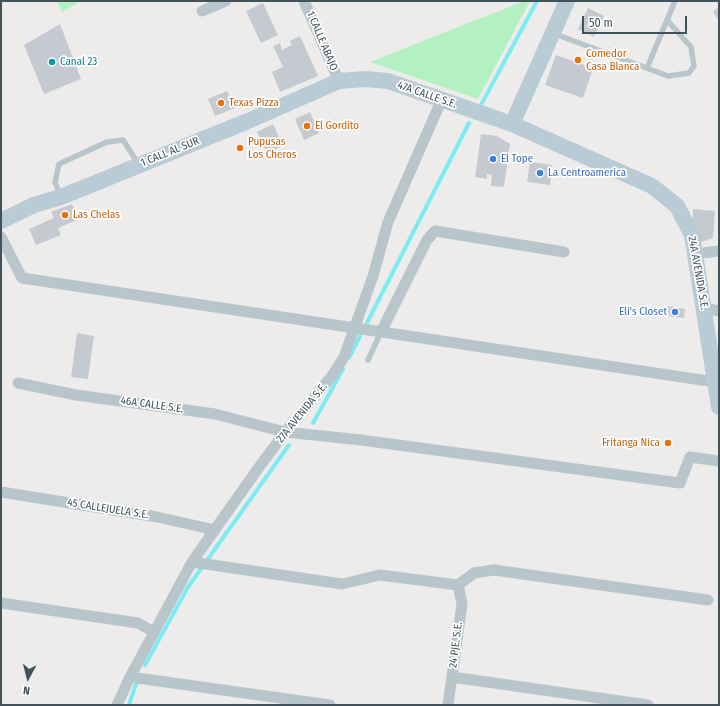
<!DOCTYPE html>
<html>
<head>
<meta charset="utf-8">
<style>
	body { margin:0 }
	#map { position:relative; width:720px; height:706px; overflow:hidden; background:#eeebeb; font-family:"Fira Sans Condensed",sans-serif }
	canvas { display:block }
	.frame { position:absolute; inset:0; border:2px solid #42525a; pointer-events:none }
	.north { position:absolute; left:8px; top:658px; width:40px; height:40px; -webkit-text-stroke:3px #fff; paint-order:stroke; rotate:187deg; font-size:11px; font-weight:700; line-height:16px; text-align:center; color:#42525a }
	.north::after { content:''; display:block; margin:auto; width:14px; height:18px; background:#42525a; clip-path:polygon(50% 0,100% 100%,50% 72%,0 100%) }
	.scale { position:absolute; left:582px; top:16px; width:105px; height:18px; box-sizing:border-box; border:2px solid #42525a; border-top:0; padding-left:5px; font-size:12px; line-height:14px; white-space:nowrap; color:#42525a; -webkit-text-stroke:3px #fff; paint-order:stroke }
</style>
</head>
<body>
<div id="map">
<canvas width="720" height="706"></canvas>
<div class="frame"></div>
<div class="north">N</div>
<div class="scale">50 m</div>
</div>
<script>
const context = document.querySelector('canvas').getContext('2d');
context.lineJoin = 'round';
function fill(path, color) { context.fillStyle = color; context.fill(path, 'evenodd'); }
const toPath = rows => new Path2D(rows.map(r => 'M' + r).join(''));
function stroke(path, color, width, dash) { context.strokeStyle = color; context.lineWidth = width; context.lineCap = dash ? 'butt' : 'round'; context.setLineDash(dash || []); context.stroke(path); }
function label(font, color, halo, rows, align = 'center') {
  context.font = font + ' "Fira Sans Condensed",sans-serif'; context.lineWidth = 3.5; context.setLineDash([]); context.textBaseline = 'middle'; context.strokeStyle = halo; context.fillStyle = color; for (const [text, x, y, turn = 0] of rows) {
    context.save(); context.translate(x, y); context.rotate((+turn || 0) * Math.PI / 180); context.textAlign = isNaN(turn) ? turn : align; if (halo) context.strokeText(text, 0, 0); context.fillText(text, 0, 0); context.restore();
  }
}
const green = toPath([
	[57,1,81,1,62,12],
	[524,1,530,1,478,99,370,62]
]);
const stream = toPath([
	[482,103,537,1],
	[349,358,469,123],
	[313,423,343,369],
	[145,665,188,587,289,445],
	[129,705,136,684]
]);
const building = toPath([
	[263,3,278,35,261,43,246,11],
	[719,7,719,21,713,12],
	[588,8,604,16,594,37,578,29],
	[60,24,81,79,44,94,24,45],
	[300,36,318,76,280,92,272,72,283,67,273,46,280,43,282,50,292,45,290,41],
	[556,55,593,68,583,98,545,85],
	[227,91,235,108,215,116,208,99],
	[310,112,319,133,304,140,295,119],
	[273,124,283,146,267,153,257,132],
	[481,134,497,136,510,144,504,187,491,186,492,175,487,174,487,179,475,177],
	[530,162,552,165,550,185,527,182],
	[72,204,79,219,58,228,61,235,36,245,29,229,54,218,51,212],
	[693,209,715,211,713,238,701,242,693,220],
	[667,306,685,309,684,318,665,316],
	[77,333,94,336,88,379,71,377]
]);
const lane = toPath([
	[555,34,668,76,689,73,694,66,691,47,667,20],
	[647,68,675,1],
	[60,195,55,182,59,164,107,142,123,140,139,165],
	[368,360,381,332]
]);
const street = toPath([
	[304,1,339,81],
	[202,11,226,1],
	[1,237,22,278,715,382],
	[695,254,719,251],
	[704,308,719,311],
	[381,332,427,240,435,231,564,252],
	[18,383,76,395,215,414,285,432,361,440,680,483,690,457,719,461],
	[1,492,157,517,215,530],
	[192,562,342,584,380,575,458,585,474,573,494,570,708,600],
	[1,603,138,623,154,632],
	[130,677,330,705],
	[452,677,648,705],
	[117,705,130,677,192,562,257,470,285,432,332,376,344,357,373,276,388,222,442,99],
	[448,705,462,604,458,585]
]);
const secondary = toPath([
	[512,124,567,1],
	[1,221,34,205,61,197,248,121,339,81,365,79,388,81,512,124,652,186,677,206,692,235,719,407]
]);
const markers = [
	[578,60,4,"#e8710a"],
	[52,62,4,"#0f9aa8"],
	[221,103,4,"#e8710a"],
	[307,126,4,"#e8710a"],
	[240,148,4,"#e8710a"],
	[493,159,4,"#3f7fe0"],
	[540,173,4,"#3f7fe0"],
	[65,215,4,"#e8710a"],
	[675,312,4,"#3f7fe0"],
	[668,443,4,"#e8710a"]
];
const streetNames = [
	["1 CALLE ABAJO",322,41,67],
	["47A CALLE S.E.",427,95,19],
	["1 CALL AL SUR",170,152,-22],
	["24A AVENIDA S.E.",698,273,80],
	["46A CALLE S.E.",152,405,8],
	["27A AVENIDA S.E.",302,413,-51],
	["45 CALLEJUELA S.E.",108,509,9],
	["24 PJE. S.E.",456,645,-83]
];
const foodNames = [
	["Comedor",586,54],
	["Casa Blanca",586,67],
	["Texas Pizza",229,103],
	["El Gordito",315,126],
	["Pupusas",248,142],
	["Los Cheros",248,155],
	["Las Chelas",73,215],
	["Fritanga Nica",660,443,"right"]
];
const cultureNames = [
	["Canal 23",60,62]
];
const shopNames = [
	["El Tope",501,159],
	["La Centroamerica",548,173],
	["Eli's Closet",667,312,"right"]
];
fill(green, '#b3f1c2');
stroke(stream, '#7decf2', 4);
fill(building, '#c4cacf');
stroke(lane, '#b8c6cc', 5.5);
stroke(street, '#b8c6cc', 11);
stroke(secondary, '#b9cbd4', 16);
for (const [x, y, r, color] of markers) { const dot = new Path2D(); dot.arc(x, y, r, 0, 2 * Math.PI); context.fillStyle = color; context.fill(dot); stroke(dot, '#fff', 1.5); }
label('11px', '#42525a', '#fff', streetNames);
label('11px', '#c56008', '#fff', foodNames, 'left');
label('11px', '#0d838f', '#fff', cultureNames, 'left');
label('11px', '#366cbe', '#fff', shopNames, 'left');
</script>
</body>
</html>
